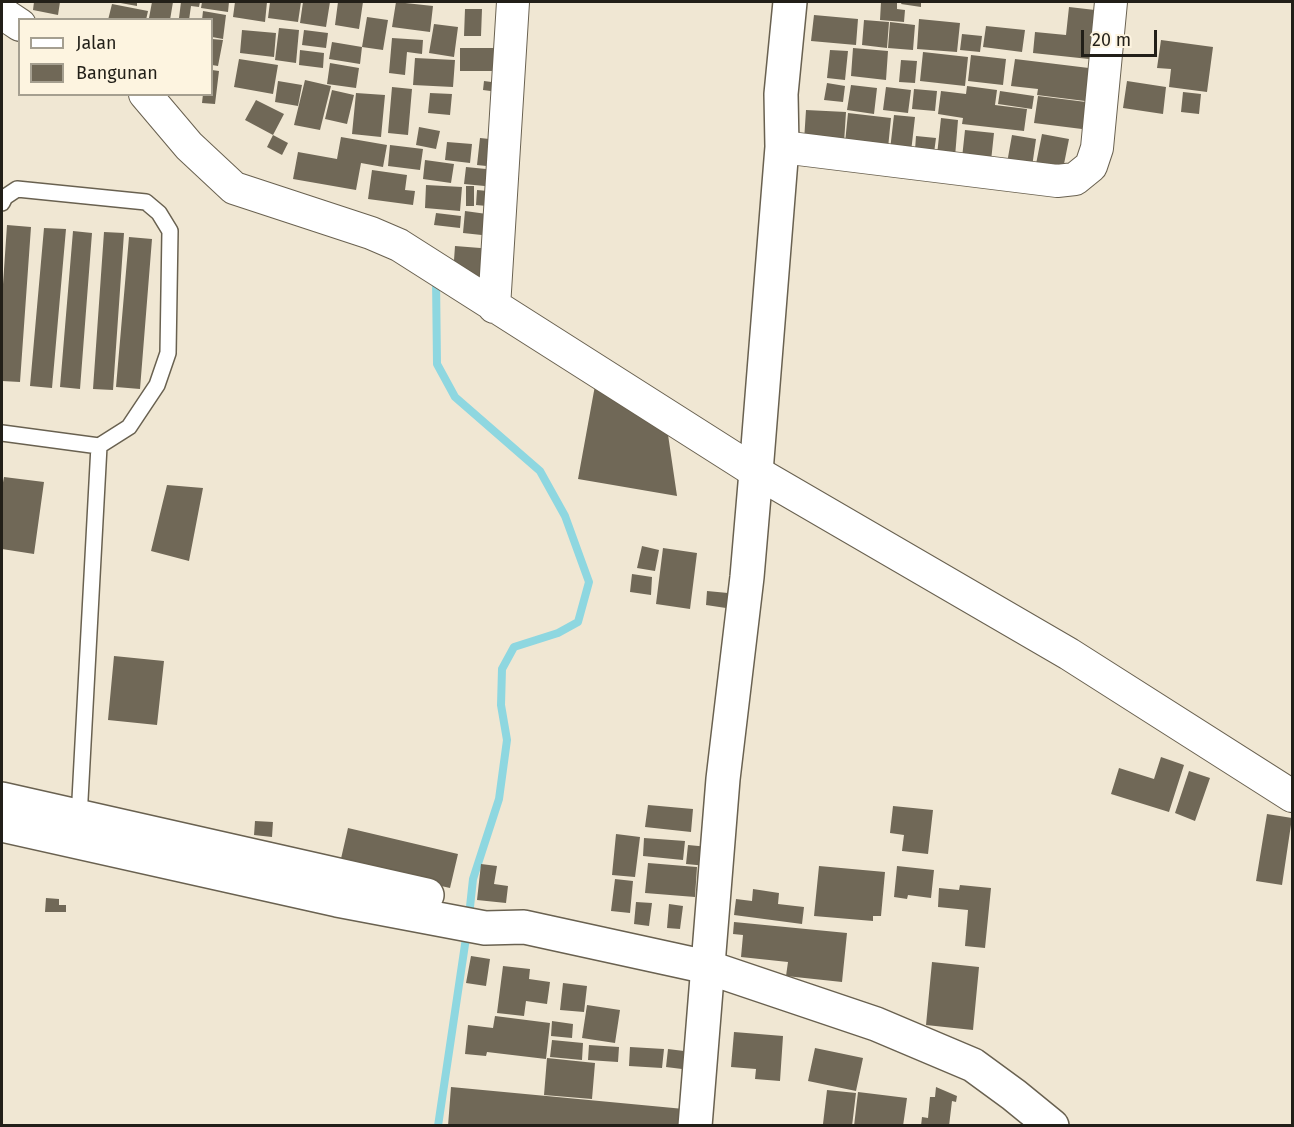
<!DOCTYPE html>
<html>
<head>
<meta charset="utf-8">
<style>
	body { margin:0 }
	#map { position:relative; width:1294px; height:1127px; overflow:hidden; background:#f0e7d3; font-family:"Fira Sans",sans-serif }
	canvas { display:block }
	.frame { position:absolute; inset:0; border:3px solid #221f18; pointer-events:none }
	.legend { position:absolute; left:18px; top:18px; width:195px; height:78px; box-sizing:border-box; background:#fdf4e0; border:2px solid #a59f90; margin:0; padding:8px 10px; list-style:none; font-size:18px; color:#221f18 }
	.legend li { display:flex; align-items:center; gap:12px; height:30px }
	.legend b { width:30px; border:2px solid #a59f90 }
	.scale { position:absolute; left:1081px; top:30px; width:76px; height:27px; box-sizing:border-box; border:3px solid #221f18; border-top:0; padding-left:8px; font-size:18px; line-height:21px; white-space:nowrap; color:#221f18; -webkit-text-stroke:4px #fdf4e0; paint-order:stroke }
</style>
</head>
<body>
<div id="map">
<canvas width="1294" height="1127"></canvas>
<div class="frame"></div>
<ul class="legend">
<li><b style="height:8px;background:#fff"></b>Jalan</li>
<li><b style="height:16px;background:#706857"></b>Bangunan</li>
</ul>
<div class="scale">20 m</div>
</div>
<script>
const context = document.querySelector('canvas').getContext('2d');
context.lineJoin = 'round';
const toPath = rows => new Path2D(rows.map(r => 'M' + r).join(''));
function stroke(path, color, width, dash) { context.strokeStyle = color; context.lineWidth = width; context.lineCap = dash ? 'butt' : 'round'; context.setLineDash(dash || []); context.stroke(path); }
function fill(path, color) { context.fillStyle = color; context.fill(path, 'evenodd'); }
const stream = toPath([
	[436,278,437,364,455,397,540,471,565,516,589,582,578,622,558,633,514,647,502,669,501,705,507,740,499,799,473,879,469,916],
	[438,1126,467,931]
]);
const building = toPath([
	[34,2,60,2,58,15,33,10],
	[115,2,137,2,137,6],
	[152,2,173,2,170,20,149,18],
	[181,2,200,2,199,7,191,6,189,20,179,18],
	[202,2,229,2,228,12,201,8],
	[235,2,267,2,265,22,233,17],
	[270,2,301,2,298,22,268,18],
	[303,2,330,2,326,27,300,23],
	[338,2,363,2,359,29,335,25],
	[396,2,433,6,430,32,392,27],
	[881,2,897,2,897,9,905,10,904,22,880,20],
	[902,2,921,2,921,7,901,4],
	[112,4,148,11,146,20,108,20],
	[1069,7,1095,10,1089,59,1033,53,1035,32,1066,35],
	[465,9,482,9,481,36,464,36],
	[203,11,226,15,223,39,212,37,212,20,202,20],
	[814,15,858,19,856,45,811,41],
	[367,17,388,20,383,50,362,47],
	[919,19,960,23,957,52,917,49],
	[864,20,889,22,887,48,862,45],
	[890,22,915,25,913,50,888,48],
	[434,24,458,27,454,57,429,53],
	[986,26,1025,30,1022,52,983,47],
	[279,28,299,30,296,63,275,60],
	[242,30,276,33,274,57,240,53],
	[304,30,328,33,326,48,302,45],
	[962,34,982,36,980,52,960,50],
	[392,38,423,40,422,54,407,52,405,75,389,73],
	[212,39,223,40,218,66,212,65],
	[1161,40,1213,47,1207,92,1169,87,1171,69,1157,68],
	[332,42,362,47,360,64,329,59],
	[460,48,494,48,494,71,460,71],
	[853,48,888,51,886,80,851,76],
	[300,50,324,53,323,68,299,65],
	[830,50,848,51,845,80,827,78],
	[923,52,968,57,965,86,920,81],
	[971,55,1006,59,1003,85,968,81],
	[415,58,455,60,453,87,413,85],
	[239,59,278,65,273,94,234,87],
	[1015,59,1097,69,1093,102,1037,95,1038,89,1011,86],
	[901,60,917,61,915,83,899,82],
	[330,63,359,68,356,88,327,84],
	[212,70,219,71,215,104,202,103,203,94,212,94],
	[305,80,331,86,320,130,294,125],
	[278,81,302,85,298,106,275,102],
	[484,81,499,83,498,92,483,90],
	[1127,81,1166,87,1163,114,1123,108],
	[827,83,845,86,843,102,824,100],
	[851,85,877,88,874,114,847,110],
	[967,86,997,90,995,105,1027,109,1024,131,962,124,963,118,938,114,941,91,966,94],
	[392,87,412,89,408,135,388,133],
	[886,87,911,90,908,113,883,110],
	[914,89,937,91,935,111,912,109],
	[332,90,354,95,347,124,325,119],
	[1000,91,1034,96,1032,109,998,104],
	[1183,92,1201,94,1199,114,1181,112],
	[356,93,385,95,381,137,352,134],
	[430,93,452,94,450,115,428,113],
	[1038,96,1094,103,1090,130,1034,123],
	[256,100,284,114,273,135,288,143,282,155,267,147,273,135,245,120],
	[806,110,846,112,844,143,804,141],
	[848,113,891,118,888,148,845,143],
	[894,115,915,117,911,152,890,150],
	[941,118,958,120,955,157,937,155],
	[419,127,440,131,436,149,416,145],
	[965,130,994,133,991,161,962,158],
	[1042,134,1069,139,1063,169,1036,164],
	[1012,135,1036,139,1032,167,1007,163],
	[916,136,936,138,934,153,915,150],
	[341,137,387,145,383,167,361,163,356,190,293,179,298,152,337,159],
	[480,138,499,140,496,167,477,165],
	[447,142,472,144,470,163,445,160],
	[390,145,423,149,420,170,388,166],
	[425,160,454,164,451,183,423,179],
	[466,167,496,170,495,187,464,184],
	[372,170,407,175,405,190,415,191,413,205,368,199],
	[426,185,462,187,460,211,425,208],
	[466,186,474,186,474,206,466,206],
	[477,190,499,192,498,207,476,205],
	[465,211,494,215,491,236,463,233],
	[436,213,461,216,460,228,434,225],
	[7,225,31,227,20,382,2,381,2,299],
	[44,228,66,229,52,388,30,386],
	[73,231,92,233,80,389,60,387],
	[104,232,124,233,113,390,93,389],
	[129,237,152,239,140,389,116,387],
	[455,246,493,249,491,277,453,274],
	[596,380,666,421,677,496,578,479],
	[4,477,44,482,34,554,2,549,2,488],
	[167,485,203,488,189,561,151,551],
	[642,546,659,550,655,571,637,568],
	[663,548,697,553,690,609,656,604],
	[632,574,652,577,651,595,630,592],
	[707,591,728,593,726,608,706,605],
	[114,656,164,661,157,725,108,720],
	[1161,757,1184,765,1169,812,1111,794,1119,768,1154,779],
	[1189,771,1210,778,1195,821,1175,813],
	[648,805,693,809,691,832,645,827],
	[893,806,933,810,928,854,902,851,904,835,890,833],
	[1267,814,1292,818,1282,885,1256,881],
	[255,821,273,822,272,837,254,835],
	[348,828,458,854,450,888,340,863],
	[616,834,640,837,635,877,612,875],
	[644,838,685,841,683,860,643,856],
	[688,845,709,847,707,866,686,864],
	[648,863,697,867,695,897,645,893],
	[481,864,497,866,494,884,508,886,506,903,477,900],
	[819,866,885,872,881,916,873,916,873,921,814,916],
	[897,866,934,870,931,898,908,895,907,899,894,897],
	[615,879,633,881,630,913,611,911],
	[960,885,991,888,985,948,965,946,968,910,938,907,939,888,959,890],
	[753,889,779,893,778,904,804,907,802,924,734,915,736,899,752,901],
	[46,898,59,899,59,905,66,905,66,912,45,912],
	[636,902,652,903,649,926,634,924],
	[669,904,683,906,680,929,667,928],
	[734,922,847,933,842,982,786,976,788,962,741,957,743,935,733,934],
	[471,956,490,959,486,986,466,983],
	[932,962,979,967,973,1030,926,1025],
	[503,966,530,969,529,979,550,982,547,1004,526,1001,524,1016,497,1013],
	[563,983,587,986,584,1012,560,1010],
	[587,1005,620,1010,615,1043,582,1038],
	[495,1016,550,1023,546,1059,487,1052,486,1056,465,1054,468,1025,493,1028],
	[552,1021,573,1024,572,1038,551,1036],
	[734,1032,783,1036,780,1081,755,1079,756,1069,731,1067],
	[552,1040,583,1043,582,1060,550,1057],
	[589,1045,619,1047,618,1062,588,1060],
	[630,1047,664,1049,662,1068,629,1066],
	[815,1048,863,1058,856,1091,808,1081],
	[668,1049,692,1052,690,1070,666,1067],
	[547,1058,595,1063,592,1099,544,1095],
	[451,1087,684,1109,682,1126,448,1126],
	[936,1087,957,1096,956,1102,952,1101,949,1126,921,1126,922,1117,928,1118,930,1097,935,1097],
	[827,1090,856,1093,852,1126,823,1124],
	[858,1092,907,1098,903,1126,854,1126]
]);
const service = toPath([
	[2,203,5,197,17,189,146,202,159,213,170,231,168,353,157,385,129,427,99,446,2,433],
	[79,818,99,446]
]);
const minor = toPath([
	[2,13,20,25],
	[145,94,189,146,234,188,371,233,399,245,756,472,1069,654,1292,796],
	[782,147,1057,181,1075,179,1091,166,1097,148,1111,2],
	[494,307,513,2]
]);
const tertiary = toPath([
	[695,1126,723,779,747,577,756,472,782,147,781,94,790,2]
]);
const primary = toPath([
	[2,799,427,895],
	[2,825,337,900,485,928,524,927,707,967,876,1024,973,1065,1014,1095,1052,1126]
]);
stroke(stream, '#8ed7e0', 8);
fill(building, '#706857');
stroke(service, '#696150', 18);
stroke(minor, '#696150', 34);
stroke(tertiary, '#696150', 36);
stroke(primary, '#696150', 36);
stroke(service, '#fff', 15);
stroke(minor, '#fff', 32);
stroke(tertiary, '#fff', 33);
stroke(primary, '#fff', 33);
</script>
</body>
</html>
